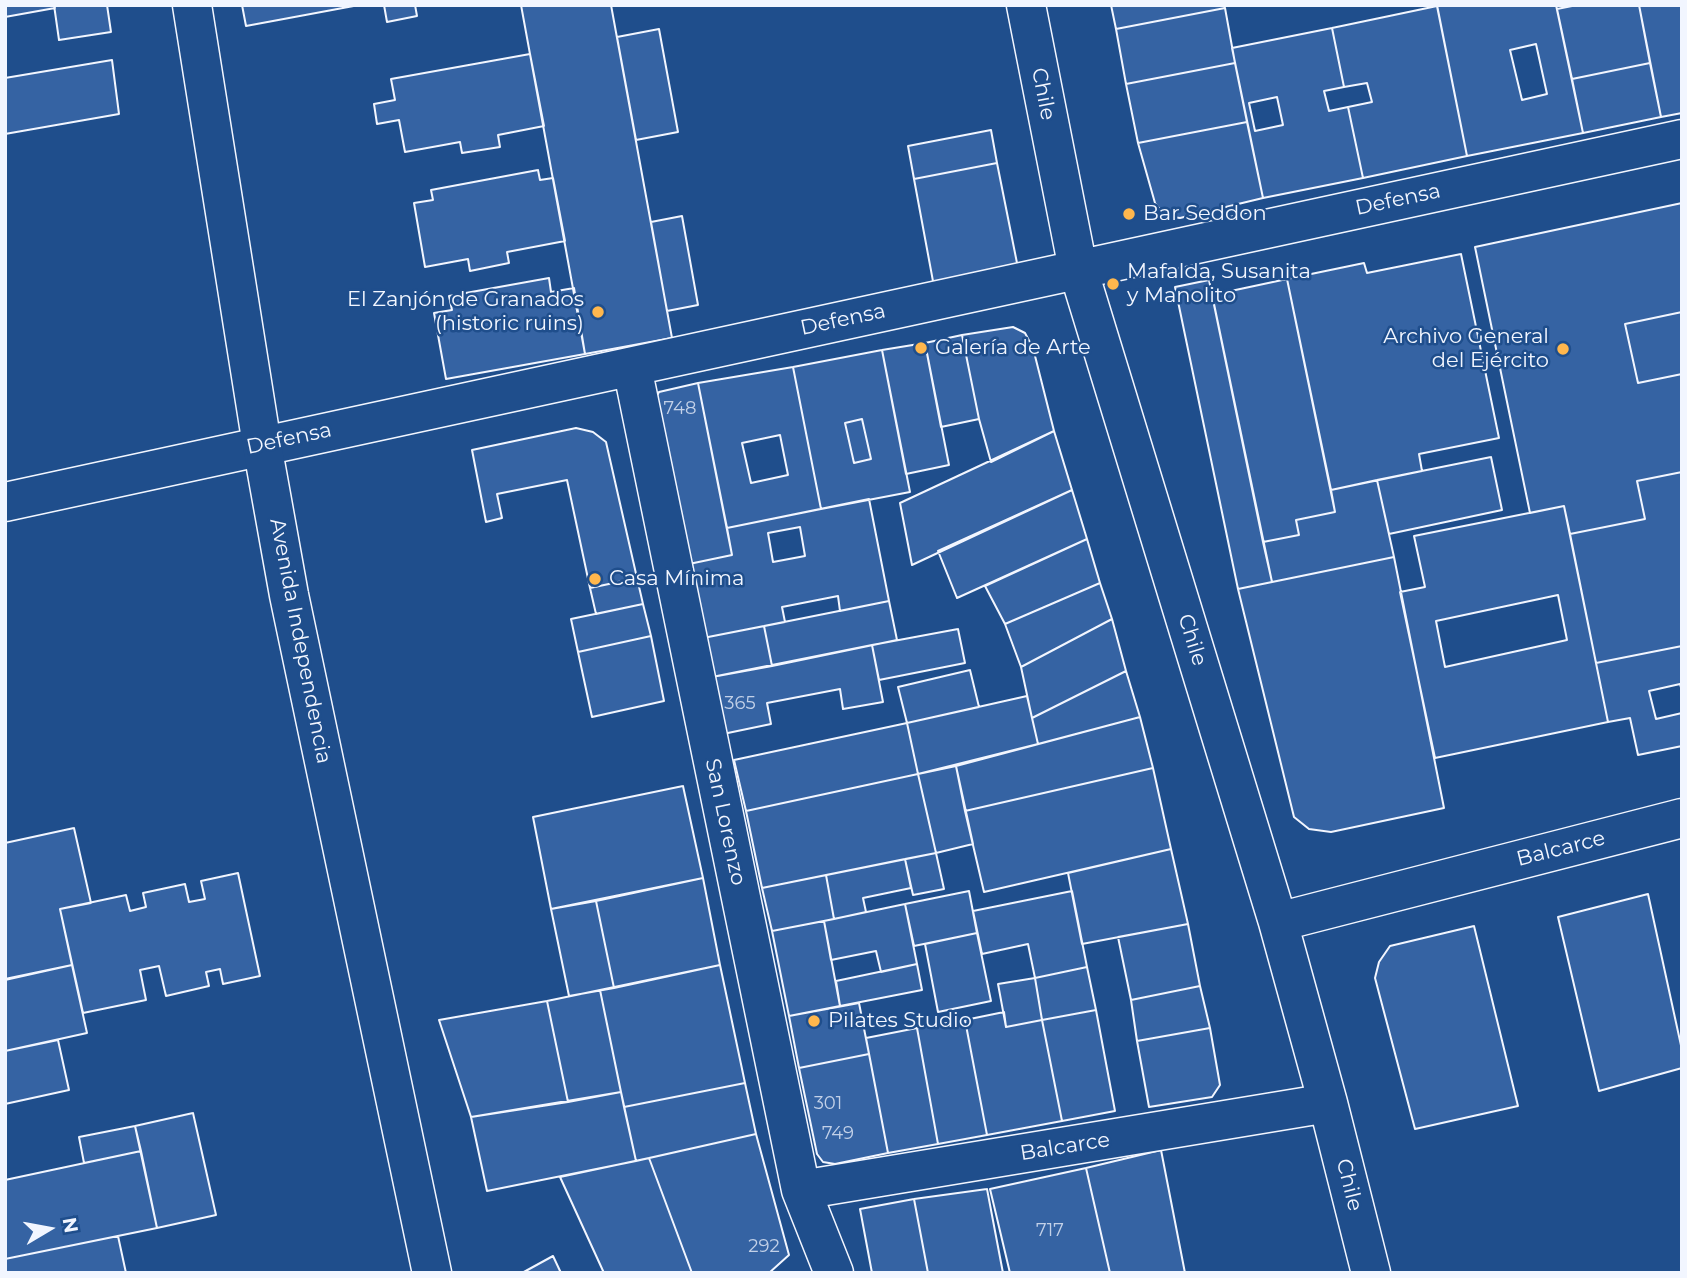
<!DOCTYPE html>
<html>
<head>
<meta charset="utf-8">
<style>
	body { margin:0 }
	#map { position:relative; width:1687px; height:1278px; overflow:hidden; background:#1f4e8c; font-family:Montserrat,sans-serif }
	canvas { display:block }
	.frame { position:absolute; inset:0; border:7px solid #f2f6ff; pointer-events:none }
	.north { position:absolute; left:14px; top:1194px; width:70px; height:70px; -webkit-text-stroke:5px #1f4e8c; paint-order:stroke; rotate:80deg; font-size:19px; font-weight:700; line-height:28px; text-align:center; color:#f2f6ff }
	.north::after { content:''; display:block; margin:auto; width:24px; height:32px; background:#f2f6ff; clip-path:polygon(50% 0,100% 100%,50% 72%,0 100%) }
</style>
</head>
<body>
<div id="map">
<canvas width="1687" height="1278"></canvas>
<div class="frame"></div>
<div class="north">N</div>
</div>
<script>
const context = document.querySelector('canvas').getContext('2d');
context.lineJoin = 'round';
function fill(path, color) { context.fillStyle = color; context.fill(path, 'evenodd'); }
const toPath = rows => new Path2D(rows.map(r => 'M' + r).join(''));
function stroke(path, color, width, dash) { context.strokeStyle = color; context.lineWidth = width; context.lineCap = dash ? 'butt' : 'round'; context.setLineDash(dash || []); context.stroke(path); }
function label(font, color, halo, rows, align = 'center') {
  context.font = font + ' Montserrat,sans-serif'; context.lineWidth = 5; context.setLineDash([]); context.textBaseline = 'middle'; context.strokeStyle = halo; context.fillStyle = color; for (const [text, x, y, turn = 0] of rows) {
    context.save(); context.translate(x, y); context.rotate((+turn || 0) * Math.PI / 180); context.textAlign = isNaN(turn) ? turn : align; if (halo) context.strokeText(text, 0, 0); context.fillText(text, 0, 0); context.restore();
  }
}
const building = toPath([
	[5,5,54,5,55,8,5,17,5,5],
	[54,5,107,5,111,32,59,40,54,5],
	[242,5,359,5,246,26,242,5],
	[384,5,415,5,417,16,387,22,384,5],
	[521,5,611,5,672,338,585,354,521,5],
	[1111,5,1224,5,1225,8,1116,29,1111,5],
	[1437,5,1556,5,1583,133,1467,156,1437,5],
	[1536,44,1547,94,1522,100,1510,50,1536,44],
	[1577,5,1639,5,1650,63,1572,79,1557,9,1577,5],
	[1639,5,1682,5,1682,113,1661,117,1639,5],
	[1437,6,1467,156,1363,178,1348,107,1372,102,1367,83,1344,87,1332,28,1437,6],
	[1225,8,1235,63,1126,84,1116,29,1225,8],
	[1332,28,1344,87,1324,91,1329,111,1348,107,1363,178,1263,198,1232,48,1332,28],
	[1277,97,1283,125,1255,131,1249,103,1277,97],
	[659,29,678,132,636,140,617,37,659,29],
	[530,54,544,126,498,135,500,147,462,153,460,142,405,152,399,120,377,124,374,104,395,100,391,79,530,54],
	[112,60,119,114,5,134,5,78,112,60],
	[1235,63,1247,122,1138,143,1126,84,1235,63],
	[1650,63,1661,117,1583,133,1572,79,1650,63],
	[1247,122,1263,198,1180,218,1165,216,1155,203,1138,143,1247,122],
	[991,130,997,163,914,179,908,146,991,130],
	[997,163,1017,263,1007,276,935,292,914,179,997,163],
	[538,170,540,180,553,178,565,241,507,252,509,263,470,271,468,259,425,267,414,203,433,200,431,190,538,170],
	[1682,203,1682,312,1625,324,1638,383,1682,374,1682,472,1637,481,1645,519,1570,534,1564,506,1530,513,1475,247,1682,203],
	[682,216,698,305,667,311,651,222,682,216],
	[1461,254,1499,438,1419,454,1422,471,1331,490,1287,279,1364,263,1367,273,1461,254],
	[549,278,551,292,574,288,585,354,446,379,434,313,452,310,449,296,549,278],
	[1287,279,1335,512,1296,520,1299,535,1263,542,1212,295,1287,279],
	[1209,280,1272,582,1238,589,1175,287,1209,280],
	[1682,312,1682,374,1638,383,1625,324,1682,312],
	[1013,327,1025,333,1033,348,1054,431,991,462,979,419,962,335,1013,327],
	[962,335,979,419,941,427,925,343,962,335],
	[925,343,949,465,906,474,882,350,925,343],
	[882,350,910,492,821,509,793,367,882,350],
	[862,419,871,459,854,463,845,423,862,419],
	[793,367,821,509,727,528,698,383,793,367],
	[780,435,788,475,751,483,742,443,780,435],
	[698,383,732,555,689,564,654,401,659,392,698,383],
	[862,419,871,459,854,463,845,423,862,419],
	[576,428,593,432,606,442,637,578,590,588,567,480,497,494,502,518,486,522,472,450,576,428],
	[1054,431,1072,490,912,565,900,503,1054,431],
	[1491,457,1502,510,1389,534,1377,480,1491,457],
	[1682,472,1682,646,1596,663,1570,534,1645,519,1637,481,1682,472],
	[1377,480,1394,557,1272,582,1263,542,1299,535,1296,520,1335,512,1331,490,1377,480],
	[1072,490,1087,539,957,598,938,551,1072,490],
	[869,499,889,601,840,611,838,596,782,607,785,622,703,638,689,564,732,555,727,528,869,499],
	[800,527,805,556,773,562,768,533,800,527],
	[1564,506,1608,722,1435,758,1400,592,1425,587,1414,536,1564,506],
	[1558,595,1567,640,1445,667,1436,621,1558,595],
	[1087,539,1100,583,1005,624,985,586,1087,539],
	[1394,557,1444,808,1331,832,1309,829,1294,817,1238,589,1394,557],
	[637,578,643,604,596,614,590,588,637,578],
	[1100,583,1112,619,1021,667,1005,624,1100,583],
	[889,601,897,640,772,666,764,626,889,601],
	[643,604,651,636,578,652,571,619,643,604],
	[1112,619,1126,671,1032,718,1021,667,1112,619],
	[764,626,772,666,712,677,703,638,764,626],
	[958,629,965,663,879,680,872,645,958,629],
	[651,636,664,701,592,717,578,652,651,636],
	[872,645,883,702,843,709,840,689,767,703,771,724,723,734,712,677,872,645],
	[1682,646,1682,691,1680,684,1649,691,1656,719,1682,713,1682,746,1638,755,1630,718,1608,722,1596,663,1682,646],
	[970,670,979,707,907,723,898,687,970,670],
	[1126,671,1140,717,1038,744,1032,718,1126,671],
	[1027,696,1038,744,918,774,907,723,1027,696],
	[1140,717,1153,768,965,811,956,766,1140,717],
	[907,723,918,774,746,811,734,760,907,723],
	[956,766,973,844,936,853,918,774,956,766],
	[1153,768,1171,849,984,892,965,811,1153,768],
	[918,774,936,853,762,888,746,811,918,774],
	[683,786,703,878,551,909,533,817,683,786],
	[74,828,91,903,60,909,72,965,5,979,5,843,74,828],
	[1171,849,1188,924,1082,944,1068,873,1171,849],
	[936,853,944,889,913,895,905,859,936,853],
	[905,859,911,888,863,898,866,912,834,919,826,875,905,859],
	[238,873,260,976,223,984,220,969,206,972,209,986,166,996,159,966,140,970,146,1000,83,1013,60,909,126,895,130,911,146,907,143,893,185,884,189,902,205,899,201,881,238,873],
	[826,875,834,919,772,931,762,888,826,875],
	[703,878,720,965,614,988,596,901,703,878],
	[969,891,977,933,914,946,905,904,969,891],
	[1072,891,1087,967,1035,978,1028,944,982,954,973,911,1072,891],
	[1648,894,1682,1050,1682,1068,1599,1091,1558,917,1648,894],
	[596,901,614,988,569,996,551,909,596,901],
	[905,904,917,964,881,972,876,951,831,960,824,921,905,904],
	[824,921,840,1006,789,1016,772,931,824,921],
	[1188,924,1200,986,1131,1000,1118,937,1188,924],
	[1474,926,1518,1106,1415,1129,1375,978,1379,962,1390,946,1474,926],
	[977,933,991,1001,938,1012,925,944,977,933],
	[917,964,922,990,840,1006,836,981,917,964],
	[72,965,87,1033,5,1051,5,980,72,965],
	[720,965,745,1083,624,1107,600,990,720,965],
	[1087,967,1096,1010,1042,1020,1035,978,1087,967],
	[1035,978,1042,1020,1006,1027,998,984,1035,978],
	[1200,986,1210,1028,1137,1041,1131,1000,1200,986],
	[600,990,621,1092,568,1102,547,1001,600,990],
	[547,1001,568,1102,471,1117,439,1020,547,1001],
	[859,1003,869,1054,799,1068,789,1016,859,1003],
	[1096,1010,1115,1111,1062,1121,1042,1020,1096,1010],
	[1004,1012,1006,1027,1042,1020,1062,1121,987,1135,965,1020,1004,1012],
	[965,1020,987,1135,938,1144,917,1028,965,1020],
	[917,1028,938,1144,888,1153,866,1038,917,1028],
	[1210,1028,1220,1085,1212,1097,1149,1107,1137,1041,1210,1028],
	[58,1040,69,1090,5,1104,5,1051,58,1040],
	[869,1054,888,1153,835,1164,823,1162,817,1154,799,1068,869,1054],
	[745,1083,756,1134,636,1161,624,1107,745,1083],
	[621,1092,636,1161,487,1191,471,1117,621,1092],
	[193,1113,216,1215,157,1228,135,1126,193,1113],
	[135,1126,141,1151,84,1163,79,1137,135,1126],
	[756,1134,789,1255,769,1273,692,1273,649,1158,756,1134],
	[1161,1150,1185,1273,1110,1273,1086,1168,1161,1150],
	[141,1151,157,1228,5,1259,5,1180,141,1151],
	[649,1158,692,1273,604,1273,560,1177,649,1158],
	[1086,1168,1110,1273,1010,1273,990,1189,1086,1168],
	[987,1189,1003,1273,928,1273,914,1199,987,1189],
	[914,1199,928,1273,872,1273,860,1209,914,1199],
	[118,1236,126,1273,5,1273,5,1259,118,1236],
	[553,1256,561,1273,522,1273,553,1256]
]);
const minor = toPath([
	[1026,5,1078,269,1278,922,1328,1103,1371,1273],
	[632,367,801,1190,834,1273],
	[5,502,1682,139],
	[1278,922,1682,818],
	[801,1190,1328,1103]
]);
const primary = toPath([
	[192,5,262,445,289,595,432,1273]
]);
const markers = [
	[1129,214,7,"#ffb74d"],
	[1113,284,7,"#ffb74d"],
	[598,312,7,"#ffb74d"],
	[921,348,7,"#ffb74d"],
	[1563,349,7,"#ffb74d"],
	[595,579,7,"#ffb74d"],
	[814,1021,7,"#ffb74d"]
];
const numberNames = [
	["748",680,409],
	["365",740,704],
	["301",828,1104],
	["749",838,1134],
	["717",1050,1231],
	["292",764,1247]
];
const streetNames = [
	["Chile",1043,94,79],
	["Defensa",1398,200,-12],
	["Defensa",843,320,-12],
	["Defensa",289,439,-12],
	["Chile",1192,640,73],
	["Avenida Independencia",300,641,79],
	["San Lorenzo",725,822,78],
	["Balcarce",1561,849,-14],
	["Balcarce",1065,1147,-9],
	["Chile",1349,1185,76]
];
const poiNames = [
	["Bar Seddon",1143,214],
	["Mafalda, Susanita",1127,272],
	["y Manolito",1127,296],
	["El Zanjón de Granados",584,300,"right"],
	["(historic ruins)",584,324,"right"],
	["Archivo General",1549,337,"right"],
	["del Ejército",1549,361,"right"],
	["Galería de Arte",935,348],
	["Casa Mínima",609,579],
	["Pilates Studio",828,1021]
];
fill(building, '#3563a3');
stroke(building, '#f2f6ff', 2);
stroke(minor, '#f2f6ff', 41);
stroke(primary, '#f2f6ff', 41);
stroke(minor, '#1f4e8c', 38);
stroke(primary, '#1f4e8c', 38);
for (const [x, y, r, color] of markers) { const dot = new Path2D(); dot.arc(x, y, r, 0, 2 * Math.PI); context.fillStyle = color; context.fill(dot); stroke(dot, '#1f4e8c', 2.5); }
label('18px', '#c3d1e8', null, numberNames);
label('21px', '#f2f6ff', '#1f4e8c', streetNames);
label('21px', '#f2f6ff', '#1f4e8c', poiNames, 'left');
</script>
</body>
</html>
